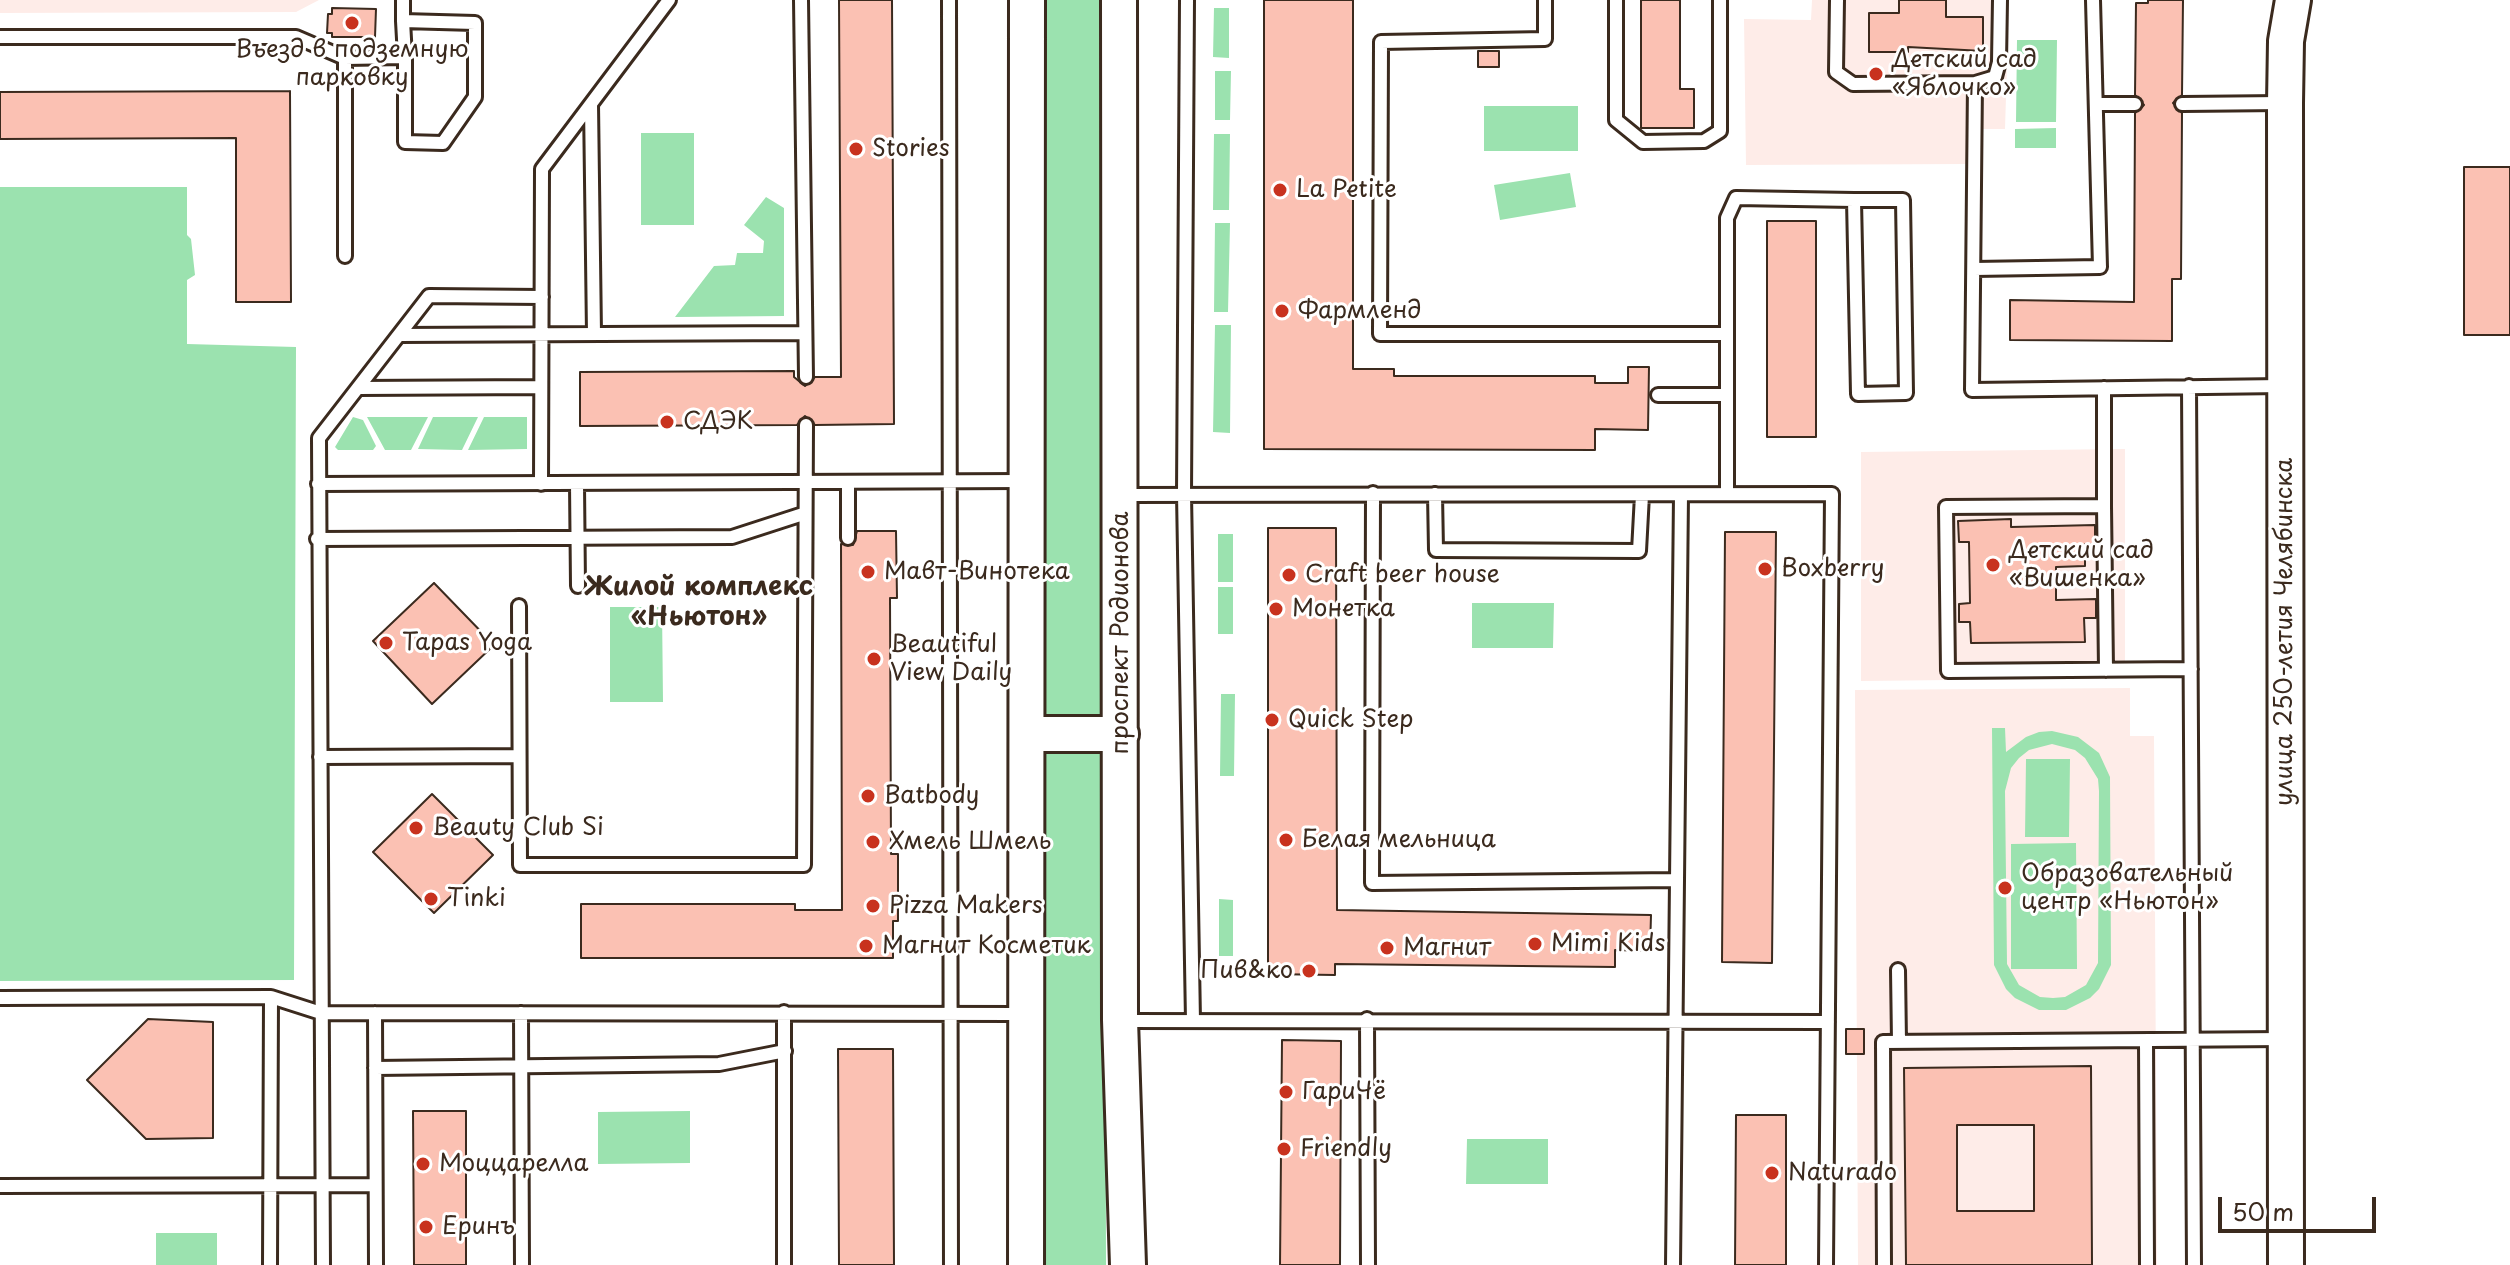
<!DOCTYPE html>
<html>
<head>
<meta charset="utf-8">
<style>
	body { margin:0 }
	#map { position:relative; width:2510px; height:1265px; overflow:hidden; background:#fff; font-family:"Playpen Sans",sans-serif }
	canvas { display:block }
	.scale { position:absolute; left:2218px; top:1197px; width:158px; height:36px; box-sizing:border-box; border:4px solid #3b2a1e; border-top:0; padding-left:10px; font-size:24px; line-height:28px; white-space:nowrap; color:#3b2a1e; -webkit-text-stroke:6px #fff; paint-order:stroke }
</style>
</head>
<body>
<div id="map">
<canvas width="2510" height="1265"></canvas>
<div class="scale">50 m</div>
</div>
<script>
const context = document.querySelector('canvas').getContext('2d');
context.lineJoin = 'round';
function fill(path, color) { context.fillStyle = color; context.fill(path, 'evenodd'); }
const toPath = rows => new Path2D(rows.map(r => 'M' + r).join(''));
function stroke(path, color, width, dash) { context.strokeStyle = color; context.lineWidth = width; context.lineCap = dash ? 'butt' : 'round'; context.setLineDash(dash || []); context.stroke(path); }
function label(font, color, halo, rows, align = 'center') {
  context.font = font + ' "Playpen Sans",sans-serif'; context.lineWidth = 6; context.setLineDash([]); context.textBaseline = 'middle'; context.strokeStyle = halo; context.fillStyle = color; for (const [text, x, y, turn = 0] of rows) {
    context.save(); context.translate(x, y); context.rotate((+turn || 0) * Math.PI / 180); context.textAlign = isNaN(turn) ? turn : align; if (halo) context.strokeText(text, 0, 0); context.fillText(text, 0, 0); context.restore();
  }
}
const built = toPath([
	[0,0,319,0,296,12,0,13],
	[1812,0,2009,0,2005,129,1968,129,1967,164,1746,165,1744,19,1811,20],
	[2125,449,2125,678,1861,681,1861,452],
	[2130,688,2130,736,2154,736,2157,1265,1858,1265,1855,690]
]);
const green = toPath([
	[1037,0,1099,0,1104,719,1039,719],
	[1214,8,1229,8,1229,58,1213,57],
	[2017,40,2057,40,2056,122,2016,122],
	[1215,71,1231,71,1230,120,1215,120],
	[1484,106,1578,106,1578,151,1484,151],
	[2056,128,2056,148,2015,148,2015,129],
	[641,133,694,133,694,225,641,225],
	[1214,134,1230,134,1229,210,1213,210],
	[1570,173,1576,207,1500,220,1494,185],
	[0,187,187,187,187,235,191,239,195,275,187,280,187,344,296,347,294,980,0,981],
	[766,197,784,208,784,316,675,317,714,266,735,265,737,253,763,253,764,241,744,225],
	[1215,223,1230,223,1228,312,1214,312],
	[1215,325,1231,325,1230,433,1213,432],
	[353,417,363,420,376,446,373,450,338,450,335,447],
	[367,417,428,417,411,450,385,450],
	[433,417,478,417,462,450,418,449],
	[484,417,527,417,527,449,468,450],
	[1218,534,1233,534,1233,582,1218,582],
	[1218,587,1233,587,1233,634,1218,634],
	[1472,603,1554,603,1553,648,1472,648],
	[610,607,662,607,663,702,610,702],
	[1221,694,1235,694,1234,776,1220,776],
	[1992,728,2005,728,2006,752,2026,737,2039,732,2052,731,2078,737,2099,753,2110,777,2111,965,2099,989,2090,998,2066,1010,2039,1010,2015,998,2006,989,1994,965],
	[2052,744,2075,750,2085,758,2098,779,2099,791,2098,963,2086,985,2065,997,2053,998,2040,997,2019,985,2007,964,2005,791,2011,768,2019,758,2029,750],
	[1105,748,1106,1265,1041,1265,1039,749],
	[2026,759,2070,759,2069,837,2025,837],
	[2076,843,2077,969,2011,969,2011,844],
	[1219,899,1233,900,1233,956,1219,956],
	[690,1111,690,1163,598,1164,598,1112],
	[1467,1139,1548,1139,1548,1184,1466,1184],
	[156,1233,217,1233,217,1265,156,1265]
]);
const building = toPath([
	[839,0,892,0,894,424,815,425,805,416,797,425,580,426,580,372,794,371,794,377,805,386,815,377,841,377,839,0],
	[1264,0,1353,0,1353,369,1394,369,1394,376,1595,376,1595,383,1628,383,1628,367,1649,367,1648,430,1595,429,1595,450,1264,449,1264,0],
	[1641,0,1680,0,1680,89,1694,89,1694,128,1641,128,1641,0],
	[1899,0,1946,0,1946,17,1983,17,1983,51,1908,47,1908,52,1869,52,1869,13,1899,13,1899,0],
	[2148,0,2183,0,2182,95,2173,103,2182,113,2181,279,2172,279,2172,341,2010,340,2010,300,2134,302,2135,113,2144,105,2135,95,2136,3,2148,3,2148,0],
	[332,8,376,9,375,37,332,37,332,33,327,33,328,14,332,14,332,8],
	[1478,51,1499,51,1499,67,1478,67,1478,51],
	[290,91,291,302,236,302,236,138,0,139,0,92,290,91],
	[2464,167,2510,167,2510,335,2464,335,2464,167],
	[1767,221,1816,221,1816,437,1767,437,1767,221],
	[2011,519,2011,527,2095,525,2095,544,2085,544,2085,566,2056,567,2056,600,2096,599,2096,618,2084,618,2085,642,1971,643,1970,622,1959,622,1959,604,1970,603,1969,542,1959,542,1958,521,2011,519],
	[1268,528,1336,528,1337,910,1651,915,1650,951,1615,950,1615,967,1335,964,1335,975,1268,974,1268,528],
	[857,531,896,531,897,598,890,598,891,854,898,854,898,921,893,921,893,958,581,958,581,904,795,904,795,910,842,910,841,544,853,545,857,531],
	[1725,532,1776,532,1772,963,1722,962,1725,532],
	[434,583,494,645,432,704,373,641,434,583],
	[432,794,493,855,434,913,373,852,432,794],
	[148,1019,213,1022,213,1138,146,1139,87,1080,148,1019],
	[1846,1029,1864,1029,1864,1054,1846,1054,1846,1029],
	[1282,1040,1341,1041,1340,1265,1280,1265,1282,1040],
	[838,1049,893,1049,894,1265,839,1265,838,1049],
	[2091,1066,2092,1265,1906,1265,1904,1068,2091,1066],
	[1957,1125,2034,1125,2034,1211,1957,1211,1957,1125],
	[413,1111,466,1111,466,1265,414,1265,413,1111],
	[1736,1115,1786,1115,1786,1265,1735,1265,1736,1115]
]);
const lane = toPath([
	[403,0,403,21,405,57,405,142,443,143,475,97,475,23,403,21],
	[801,0,806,377],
	[949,0,951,1265],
	[1187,0,1184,494,1193,1021],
	[1545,0,1545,39,1381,42,1380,334,1725,334],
	[1616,0,1616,120,1643,142,1704,141,1720,131,1720,0],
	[1837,0,1836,72,1853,84,1975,83],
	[2000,0,1999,62,1995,77,1975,83,1972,390,2283,386],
	[0,37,296,37,345,58,345,256],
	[345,58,405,57],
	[591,104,594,334],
	[2096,104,2135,104],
	[2182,104,2282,103],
	[1974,269,2100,267,2093,0],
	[399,335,803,333],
	[2189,386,2194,1265],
	[358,388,541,387],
	[2104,388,2104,506,1946,507,1948,671,2191,669],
	[1658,395,1725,395],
	[848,482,848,538],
	[318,484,1023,481],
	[541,484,542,169,669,0],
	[577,484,578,586],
	[1373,493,1372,883,1677,880],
	[1435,494,1436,550,1639,551,1642,495],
	[1727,494,1727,218,1736,198,1854,200,1903,200,1906,393,1858,394,1854,200],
	[1122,495,1832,494,1826,1265],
	[2104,506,2106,670],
	[317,539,732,537,803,514],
	[519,606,520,865,804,865,806,425],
	[320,757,519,756],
	[1898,970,1899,1042],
	[0,998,271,997,321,1013,1022,1014],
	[375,1013,376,1265],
	[521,1013,522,1265],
	[1367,1019,1368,1265],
	[1124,1021,1828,1022],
	[2146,1041,2147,1265],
	[375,1068,719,1064,785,1051],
	[0,1186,375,1185],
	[270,1265,271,997],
	[323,1265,319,438,429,296,542,297],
	[784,1265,784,1012],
	[1673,1265,1681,495],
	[1884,1265,1883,1042,2285,1039]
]);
const secondary = toPath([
	[1119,0,1120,1020,1128,1265],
	[1028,734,1121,734],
	[1026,1265,1027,0],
	[2286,1265,2285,103,2286,41,2293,0]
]);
const markers = [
	[352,23,8,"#c8321e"],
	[1876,74,8,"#c8321e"],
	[856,149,8,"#c8321e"],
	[1280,190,8,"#c8321e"],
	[1282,311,8,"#c8321e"],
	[667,422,8,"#c8321e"],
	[1993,565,8,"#c8321e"],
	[1765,569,8,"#c8321e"],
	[868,572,8,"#c8321e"],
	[1289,575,8,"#c8321e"],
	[1276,609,8,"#c8321e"],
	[386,643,8,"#c8321e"],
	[874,659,8,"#c8321e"],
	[1272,720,8,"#c8321e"],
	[868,796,8,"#c8321e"],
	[416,828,8,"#c8321e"],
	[1286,840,8,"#c8321e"],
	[873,842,8,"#c8321e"],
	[2005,888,8,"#c8321e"],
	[431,899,8,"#c8321e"],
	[873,906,8,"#c8321e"],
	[1535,944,8,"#c8321e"],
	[866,946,8,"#c8321e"],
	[1387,948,8,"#c8321e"],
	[1309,971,8,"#c8321e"],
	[1286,1092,8,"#c8321e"],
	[1284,1149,8,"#c8321e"],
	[423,1164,8,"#c8321e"],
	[1772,1173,8,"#c8321e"],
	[426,1227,8,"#c8321e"]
];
const poiNames = [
	["Въезд в подземную",352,50,"center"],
	["парковку",352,78,"center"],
	["Детский сад",1892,60],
	["«Яблочко»",1892,88],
	["Stories",872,149],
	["La Petite",1296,190],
	["Фармленд",1298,311],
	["СДЭК",683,422],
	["Детский сад",2009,551],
	["«Вишенка»",2009,579],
	["Boxberry",1781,569],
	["Мавт-Винотека",884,572],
	["Craft beer house",1305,575],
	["Монетка",1292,609],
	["Tapas Yoga",402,643],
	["Beautiful",890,645],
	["View Daily",890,673],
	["Quick Step",1288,720],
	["Batbody",884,796],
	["Beauty Club Si",432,828],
	["Белая мельница",1302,840],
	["Хмель Шмель",889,842],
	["Образовательный",2021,874],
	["центр «Ньютон»",2021,902],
	["Tinki",447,899],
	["Pizza Makers",889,906],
	["Mimi Kids",1551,944],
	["Магнит Косметик",882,946],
	["Магнит",1403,948],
	["Пив&ко",1293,971,"right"],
	["ГариЧё",1302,1092],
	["Friendly",1300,1149],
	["Моццарелла",439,1164],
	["Naturado",1788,1173],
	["Еринъ",442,1227]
];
const streetNames = [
	["улица 250-летия Челябинска",2285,632,-90],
	["проспект Родионова",1121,633,-90]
];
const neighbourhoodNames = [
	["Жилой комплекс",699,588],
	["«Ньютон»",699,618]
];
fill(built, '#feece8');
fill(green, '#9be2af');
fill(building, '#fbc1b3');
stroke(building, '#3b2a1e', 2);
stroke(lane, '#3b2a1e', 18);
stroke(secondary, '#3b2a1e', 40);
stroke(lane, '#fff', 12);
stroke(secondary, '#fff', 34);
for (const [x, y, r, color] of markers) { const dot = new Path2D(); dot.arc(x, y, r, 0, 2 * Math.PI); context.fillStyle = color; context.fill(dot); stroke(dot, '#fff', 3); }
label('24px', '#3b2a1e', '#fff', poiNames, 'left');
label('24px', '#3b2a1e', '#fff', streetNames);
label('bold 26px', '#3b2a1e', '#fff', neighbourhoodNames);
</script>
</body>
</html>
